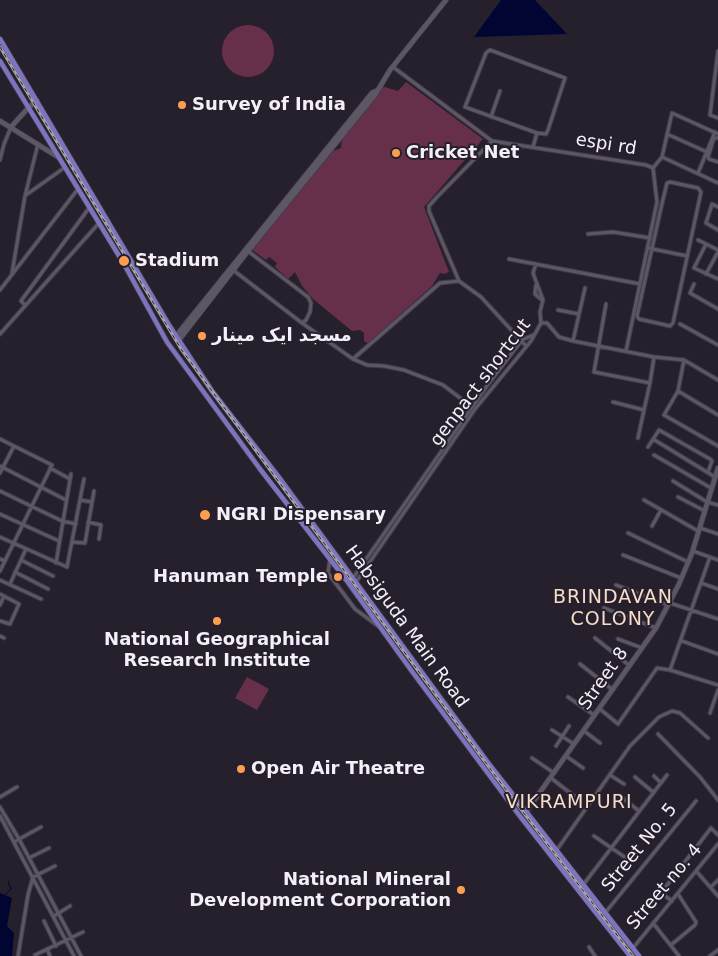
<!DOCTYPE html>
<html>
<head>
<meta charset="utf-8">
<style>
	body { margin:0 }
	canvas { display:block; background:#261f2c }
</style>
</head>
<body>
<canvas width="718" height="956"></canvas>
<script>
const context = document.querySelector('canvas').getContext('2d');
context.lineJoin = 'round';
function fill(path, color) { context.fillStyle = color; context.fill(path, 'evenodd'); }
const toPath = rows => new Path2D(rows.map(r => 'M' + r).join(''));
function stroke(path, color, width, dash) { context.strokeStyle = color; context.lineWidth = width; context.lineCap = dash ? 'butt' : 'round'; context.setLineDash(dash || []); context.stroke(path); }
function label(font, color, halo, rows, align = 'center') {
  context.font = font + ' "DejaVu Sans",Cairo,sans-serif'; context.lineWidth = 4; context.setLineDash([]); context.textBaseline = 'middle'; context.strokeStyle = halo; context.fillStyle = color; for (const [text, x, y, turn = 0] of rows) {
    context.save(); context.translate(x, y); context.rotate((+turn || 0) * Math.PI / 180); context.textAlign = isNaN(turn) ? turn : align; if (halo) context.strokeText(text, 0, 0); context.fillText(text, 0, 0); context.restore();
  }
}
const green = toPath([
	'222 51a26 26 0 1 1 52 0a26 26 0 1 1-52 0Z',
	[406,82,483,139,424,207,449,272,444,274,440,273,432,286,368,343,364,341,364,333,360,330,352,331,313,299,302,286,295,272,288,279,275,267,277,263,269,257,266,260,251,249,333,151,341,148,342,137,381,86,398,91],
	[247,677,269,689,257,710,235,698]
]);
const water = toPath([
	[501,0,535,0,567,34,474,37],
	[0,893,12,898,7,926,14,933,12,956,0,956]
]);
const stream = toPath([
	[5,895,11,889,8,881]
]);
const street = toPath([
	[718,51,710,115,718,118],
	[393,67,492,141,646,165,653,168,657,202,626,351],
	[491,117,500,91],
	[667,134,707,152],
	[718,138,714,138,708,157,709,159,718,162],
	[492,141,437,197,429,206,429,211,459,281,481,297,526,346],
	[533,147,537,133,546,134,548,130,565,78,490,50,486,53,465,107,537,133],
	[662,157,718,183],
	[0,160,4,144,11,127],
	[653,168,662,157,672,113,718,134],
	[698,173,715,132],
	[670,182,698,188,701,192,673,323,670,326,639,319,637,316,661,208,667,183,670,182],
	[26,195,64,168],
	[718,207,712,204,706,223,718,230],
	[588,234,613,232,650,238],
	[698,240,718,250],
	[706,244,694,268,718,279],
	[648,248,687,256],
	[248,251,308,297,311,303,310,312,306,320,302,323],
	[509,259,640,284],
	[536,264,533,273,543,300,540,312,541,323],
	[233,270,302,323,353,359,367,365,384,366,404,370,443,385,472,407],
	[12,273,25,196,38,144],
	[706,274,718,252],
	[694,284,690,293,718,309],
	[536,285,535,294,542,300],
	[0,290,78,189],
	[606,304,594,372,650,383,644,410],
	[25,305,21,301,89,208],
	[558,310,579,314],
	[541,323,547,323,559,337,573,341,654,357,684,360,718,380],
	[680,324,718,345],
	[0,334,99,223],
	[573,341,585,288],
	[353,359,440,283,459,281],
	[650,383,654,357],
	[678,391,684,360],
	[613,402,644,410,638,438],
	[718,415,678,391,664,415,718,446],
	[0,439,52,465,0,571],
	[653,439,715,477],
	[648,447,659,430,710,459,712,461,708,472],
	[654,455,711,488],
	[0,466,66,500],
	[50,468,70,479],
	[0,473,14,446],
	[673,481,707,502,718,505],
	[0,491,62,521,76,524],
	[678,497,705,511],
	[80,500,92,502],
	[644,500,698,531],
	[0,514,59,541],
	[88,522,101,525,99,539],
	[652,526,661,510],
	[700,528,718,534],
	[628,533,688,562],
	[0,537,67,567,84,479],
	[72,542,85,543,94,491],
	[693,551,718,560],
	[623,555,681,578],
	[0,559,5,561],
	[330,559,328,573,355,609,378,626],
	[21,560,53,576],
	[56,563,71,474],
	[15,572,48,589],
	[353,578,489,383,522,340,533,335],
	[0,580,41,599],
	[356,582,475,409,531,341,541,323],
	[701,583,718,589],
	[10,584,26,549],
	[616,585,668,605],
	[0,594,19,604,10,624,0,621],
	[670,603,718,619],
	[0,605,4,596],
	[604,608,656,628],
	[0,636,4,638],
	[595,638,630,666],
	[618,639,642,648],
	[682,641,718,654],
	[580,664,613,690],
	[670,670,710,557],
	[568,697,594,715],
	[600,709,618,724,657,668,670,670,718,685],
	[710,713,718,690],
	[552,730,574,744],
	[584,731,600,743],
	[658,734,700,777,718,800],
	[556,746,569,726],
	[566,756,583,768],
	[532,758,554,773],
	[610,775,624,784],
	[654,776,660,782],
	[635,777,653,792],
	[551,778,574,796],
	[619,795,639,811],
	[0,797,17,787],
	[0,807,19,839,81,956],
	[0,816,74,956],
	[594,836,629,860],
	[14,842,41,827],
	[556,851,630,746,659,717,672,711,680,713,708,738],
	[29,858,49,848],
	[697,872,718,896],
	[583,885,667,775],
	[711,887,718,880],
	[672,901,661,893,711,828,718,835],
	[605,913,696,801],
	[54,916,70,906],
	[44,921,56,946],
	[653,923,679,956],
	[671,945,695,925,696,922,678,894],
	[589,947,595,956],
	[633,948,718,844],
	[47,949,50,956],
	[35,955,83,932],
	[18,956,28,895,33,877,55,866],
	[710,956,718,950]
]);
const secondary = toPath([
	[0,121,58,157],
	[11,127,29,107,37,101],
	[176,336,372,93,376,91],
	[179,340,248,251,375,95,390,70,446,0],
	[526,812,656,628,679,584,692,553,718,468]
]);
const primary = toPath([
	[0,39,169,325,212,391,281,480,489,764,639,956],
	[0,61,124,264,167,342,260,469,347,581,411,670,519,815,630,956]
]);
const rail = toPath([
	[0,47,181,349,497,778,633,956]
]);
const markers = [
	[182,105,5,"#fb9e52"],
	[396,153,5,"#fb9e52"],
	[124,261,6,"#fb9e52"],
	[202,336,5,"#fb9e52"],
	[205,515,6,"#fb9e52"],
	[338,577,5,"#fb9e52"],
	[217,621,5,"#fb9e52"],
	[241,769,5,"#fb9e52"],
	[461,890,5,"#fb9e52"]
];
const poiNames = [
	["Survey of India",192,105],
	["Cricket Net",406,153],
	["Stadium",135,261],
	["مسجد ایک مینار",212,336],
	["NGRI Dispensary",216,515],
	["Hanuman Temple",328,577,"right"],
	["National Geographical",217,640,"center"],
	["Research Institute",217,661,"center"],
	["Open Air Theatre",251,769],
	["National Mineral",451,880,"right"],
	["Development Corporation",451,901,"right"]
];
const streetNames = [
	["espi rd",606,145,9],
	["genpact shortcut",481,383,-53],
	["Habsiguda Main Road",406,627,54],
	["Street 8",604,679,-55],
	["Street No. 5",640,848,-51],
	["Street no. 4",665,887,-50]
];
const neighbourhoodNames = [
	["BRINDAVAN",613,598],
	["COLONY",613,620],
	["VIKRAMPURI",569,803]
];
fill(green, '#662f4a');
fill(water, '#000631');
stroke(stream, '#000631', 1);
stroke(street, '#413c47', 5);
stroke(secondary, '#413c47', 6);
stroke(primary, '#413c47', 6);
stroke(street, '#5d5665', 3);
stroke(secondary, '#5d5665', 4.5);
stroke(primary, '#7d74c0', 4.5);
stroke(rail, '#a59fa9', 3);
stroke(rail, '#261f2c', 1, [4]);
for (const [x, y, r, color] of markers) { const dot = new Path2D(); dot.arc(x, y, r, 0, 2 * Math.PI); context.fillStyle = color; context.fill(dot); stroke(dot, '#261f2c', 2); }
label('bold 18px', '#f4eff8', '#261f2c', poiNames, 'left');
label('18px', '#f4eff8', '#261f2c', streetNames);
context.letterSpacing = '1px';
label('19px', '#f7dcc9', '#261f2c', neighbourhoodNames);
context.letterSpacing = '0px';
</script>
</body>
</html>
